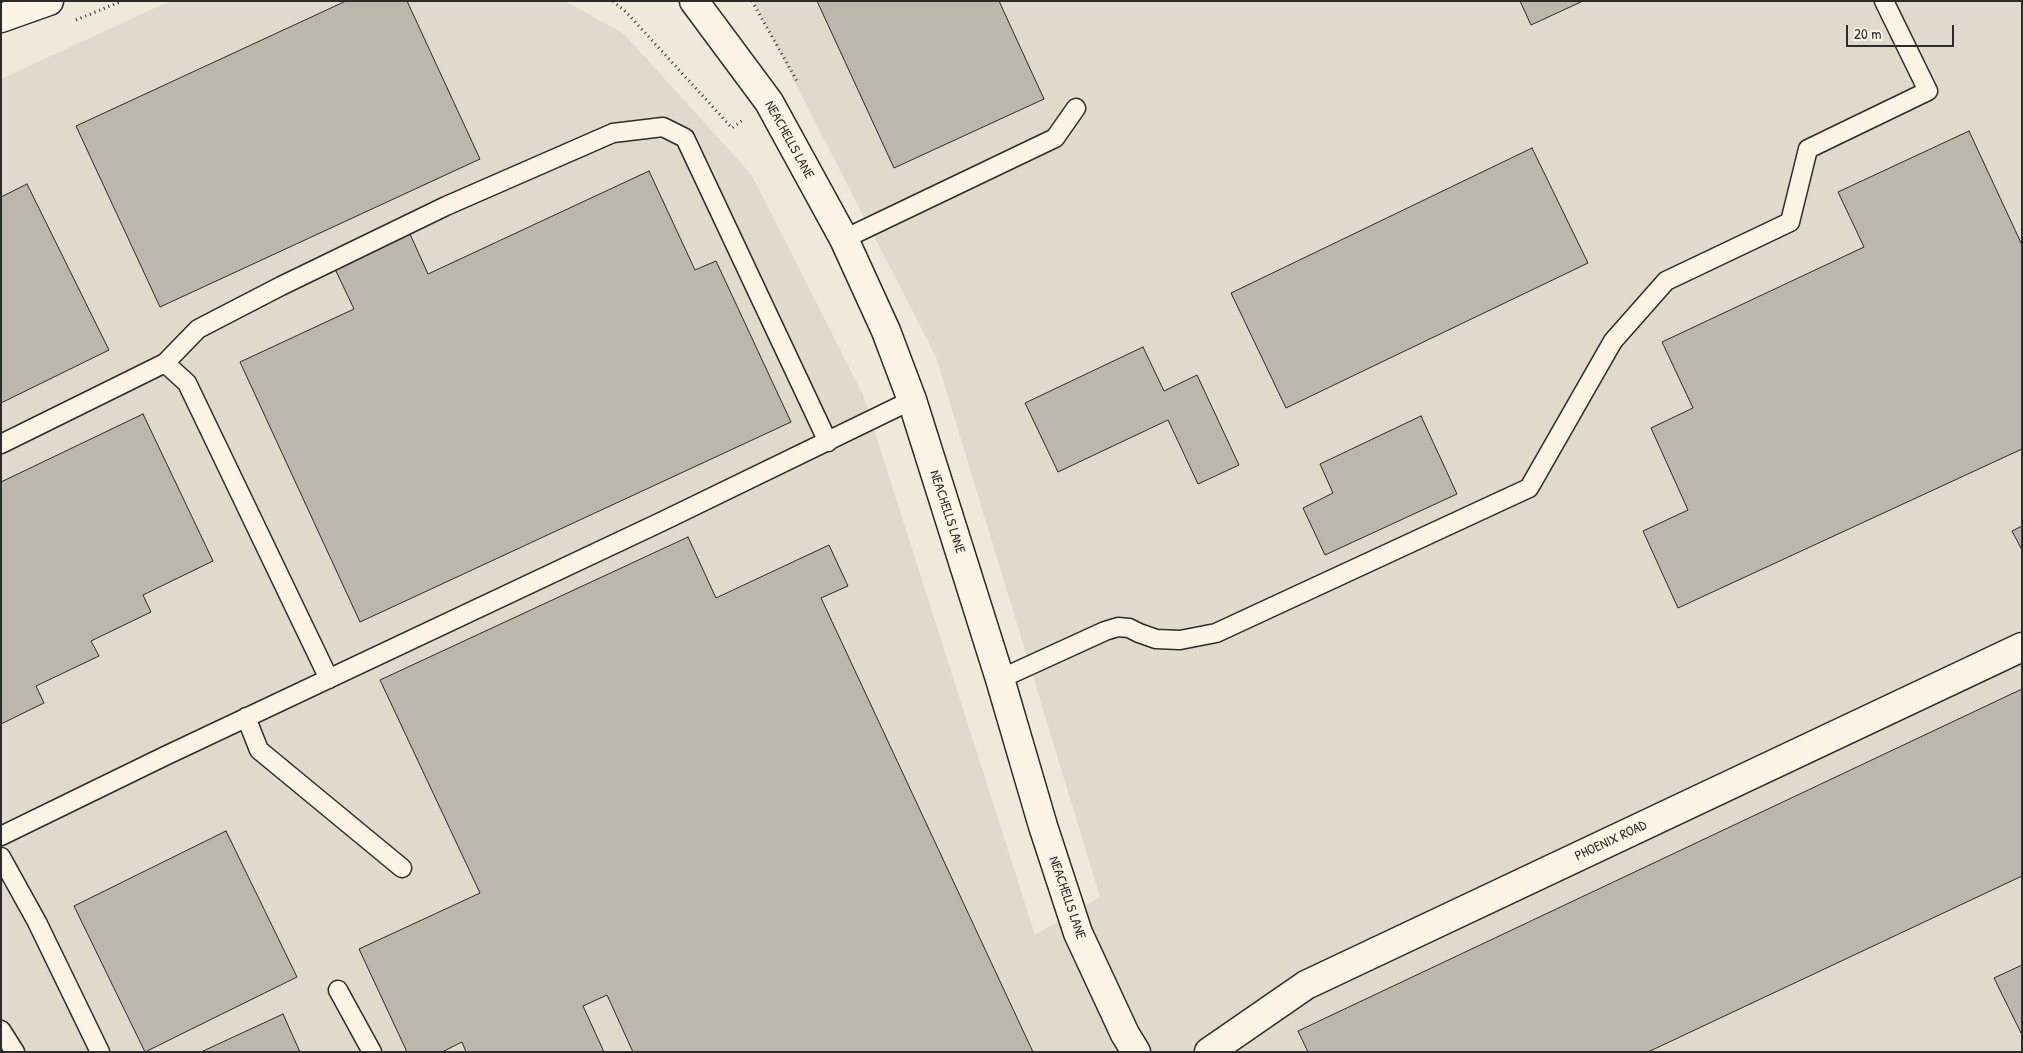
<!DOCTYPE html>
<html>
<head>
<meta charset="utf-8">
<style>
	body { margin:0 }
	#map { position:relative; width:2023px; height:1053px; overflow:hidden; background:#efe9da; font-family:"Patrick Hand",sans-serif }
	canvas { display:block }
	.frame { position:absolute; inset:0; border:2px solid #2b2b2b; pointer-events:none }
	.scale { position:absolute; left:1846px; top:25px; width:108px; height:22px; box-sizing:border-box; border:2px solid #2b2b2b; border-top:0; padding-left:6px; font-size:15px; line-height:18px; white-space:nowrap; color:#2b2b2b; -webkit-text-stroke:4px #fcf5e5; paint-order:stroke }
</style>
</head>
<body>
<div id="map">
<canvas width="2023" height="1053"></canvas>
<div class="frame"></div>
<div class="scale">20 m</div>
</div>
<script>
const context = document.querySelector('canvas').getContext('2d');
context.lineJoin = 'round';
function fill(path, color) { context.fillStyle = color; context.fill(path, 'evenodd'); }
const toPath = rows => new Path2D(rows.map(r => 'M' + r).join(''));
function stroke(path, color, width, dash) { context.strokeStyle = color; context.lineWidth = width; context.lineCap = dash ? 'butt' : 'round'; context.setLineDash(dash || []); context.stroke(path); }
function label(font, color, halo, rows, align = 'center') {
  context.font = font + ' "Patrick Hand",sans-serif'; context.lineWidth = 4; context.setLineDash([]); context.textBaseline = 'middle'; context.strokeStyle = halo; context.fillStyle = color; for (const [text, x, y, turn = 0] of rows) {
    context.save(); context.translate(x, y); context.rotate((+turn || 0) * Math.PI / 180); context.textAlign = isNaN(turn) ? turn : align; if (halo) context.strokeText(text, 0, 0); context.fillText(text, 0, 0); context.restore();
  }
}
const built = toPath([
	[170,1,565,1,624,34,751,174,863,395,1035,935,1100,897,936,357,753,1,2022,1,2022,1052,1,1052,1,79]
]);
const building = toPath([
	[346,1,407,1,480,159,160,307,76,126,346,1],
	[817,1,999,1,1044,99,894,168,817,1],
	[1520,1,1583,1,1531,25,1520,1],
	[1969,131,2022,245,2022,449,1678,608,1643,531,1688,510,1651,428,1693,408,1662,342,1864,247,1838,192,1969,131],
	[1532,148,1588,263,1286,408,1231,293,1532,148],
	[649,171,695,270,716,261,791,422,360,622,240,362,354,309,335,269,410,234,428,274,649,171],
	[27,184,109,350,1,403,1,197,27,184],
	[1143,347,1164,391,1197,375,1239,465,1198,484,1168,420,1058,472,1025,403,1143,347],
	[143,414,213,561,143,595,151,612,91,641,99,656,36,686,44,703,1,724,1,482,143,414],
	[1421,416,1457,494,1325,555,1303,508,1333,493,1320,464,1421,416],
	[2022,526,2022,550,2012,531,2022,526],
	[688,537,716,598,829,545,848,586,821,598,1033,1052,633,1052,607,995,583,1006,604,1052,466,1052,462,1042,442,1052,407,1052,359,949,480,893,380,680,688,537],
	[2022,689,2022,876,1648,1052,1308,1052,1298,1031,2022,689],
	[226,831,297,977,145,1052,74,906,226,831],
	[2022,965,2022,1035,1994,978,2022,965],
	[283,1014,300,1052,201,1052,283,1014]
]);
const path = toPath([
	[613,1,627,13,732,128,743,120],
	[752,1,797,81],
	[76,20,122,1]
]);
const service = toPath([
	[844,239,1055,138,1076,108],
	[165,363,198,329,281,286,446,206,613,133,663,127,685,138,828,442],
	[1,444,165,363,187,383,329,679],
	[1000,679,1105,631,1118,627,1129,628,1139,633,1156,639,1180,640,1216,633,1529,488,1613,341,1666,281,1790,222,1808,149,1928,91,1884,1],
	[246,717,259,750,402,868],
	[1,836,165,756,663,521,912,400],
	[1,857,37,922,100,1052],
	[338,990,372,1052],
	[1,1030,15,1052]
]);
const minor = toPath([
	[1209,1052,1306,985,2022,647]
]);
const tertiary = toPath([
	[694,1,769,102,844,239,886,331,912,400,1000,679,1043,826,1078,933,1125,1034,1136,1052]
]);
const primary = toPath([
	[1,18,49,1]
]);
const streetNames = [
	["NEACHELLS LANE",789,140,61],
	["NEACHELLS LANE",947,512,72],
	["PHOENIX ROAD",1611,841,-25],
	["NEACHELLS LANE",1067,898,71]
];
fill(built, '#e0dacc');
fill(building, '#bcb7ac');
stroke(building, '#2b2b2b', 1);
stroke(service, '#2b2b2b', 21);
stroke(minor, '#2b2b2b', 31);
stroke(tertiary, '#2b2b2b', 31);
stroke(primary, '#2b2b2b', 31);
stroke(path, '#2b2b2b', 3, [1, 4]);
stroke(service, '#fcf5e5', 18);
stroke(minor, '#fcf5e5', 28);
stroke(tertiary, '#fcf5e5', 28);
stroke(primary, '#fcf5e5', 28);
label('14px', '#2b2b2b', '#fcf5e5', streetNames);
</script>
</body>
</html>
